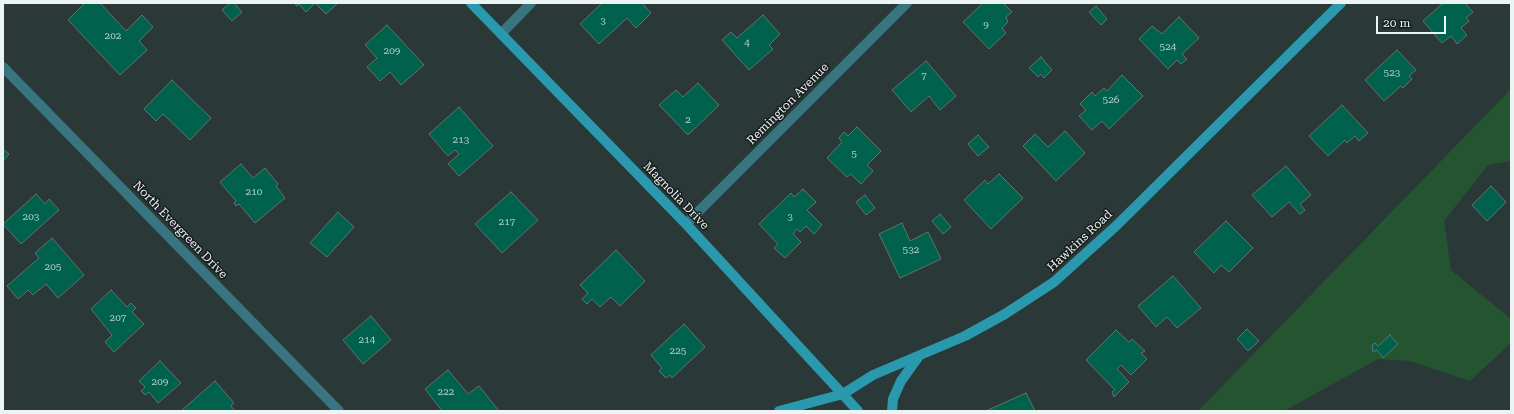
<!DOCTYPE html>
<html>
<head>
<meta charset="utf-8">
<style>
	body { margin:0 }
	#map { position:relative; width:1514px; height:414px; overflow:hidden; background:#2a3837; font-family:"Roboto Serif",serif }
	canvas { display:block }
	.frame { position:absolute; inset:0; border:4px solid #ebf4f3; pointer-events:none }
	.scale { position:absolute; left:1376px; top:16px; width:70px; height:18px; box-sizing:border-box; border:2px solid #ebf4f3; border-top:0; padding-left:5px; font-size:12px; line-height:14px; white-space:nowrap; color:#ebf4f3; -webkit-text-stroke:3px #171d1d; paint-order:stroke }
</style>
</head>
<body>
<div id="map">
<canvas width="1514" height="414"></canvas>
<div class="frame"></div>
<div class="scale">20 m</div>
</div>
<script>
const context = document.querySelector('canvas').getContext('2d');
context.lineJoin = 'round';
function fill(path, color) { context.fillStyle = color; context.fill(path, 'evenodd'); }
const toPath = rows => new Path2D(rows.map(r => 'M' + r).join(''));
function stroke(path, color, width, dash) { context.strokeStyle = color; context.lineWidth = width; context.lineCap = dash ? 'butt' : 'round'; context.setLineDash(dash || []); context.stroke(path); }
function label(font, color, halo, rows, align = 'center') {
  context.font = font + ' "Roboto Serif",serif'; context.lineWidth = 3; context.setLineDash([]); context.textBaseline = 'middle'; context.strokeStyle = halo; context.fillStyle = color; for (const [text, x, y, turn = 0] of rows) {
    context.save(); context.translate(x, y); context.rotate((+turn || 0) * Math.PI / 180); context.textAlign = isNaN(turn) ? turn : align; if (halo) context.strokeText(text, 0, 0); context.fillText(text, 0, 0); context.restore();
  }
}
const green = toPath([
	[1511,89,1511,161,1488,165,1444,221,1451,270,1511,319,1511,343,1470,381,1410,361,1378,359,1284,411,1198,411]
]);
const building = toPath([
	[85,3,100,3,126,31,142,15,153,27,139,41,147,50,120,75,68,20,85,3],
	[230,3,234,3,242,12,232,21,222,10,230,3],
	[294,3,338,3,326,14,315,3,306,12,299,4,297,6,294,3],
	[602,3,642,3,651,13,636,28,627,18,599,44,580,24,602,3],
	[983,3,1003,3,1012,12,1006,17,1008,22,1002,28,1006,33,989,49,963,22,983,3],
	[1443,3,1465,3,1473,12,1466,18,1469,21,1461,28,1467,35,1457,44,1451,36,1442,43,1423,21,1443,3],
	[1096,6,1107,19,1101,25,1089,12,1096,6],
	[763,15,780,34,769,45,773,49,749,70,722,40,731,32,737,38,763,15],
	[1179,17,1199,38,1182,54,1187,59,1181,64,1177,60,1168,69,1139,39,1152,26,1162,34,1179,17],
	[387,25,424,65,401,85,390,72,380,81,367,67,377,58,365,45,387,25],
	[1397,50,1416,70,1409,76,1412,79,1403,88,1401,86,1384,101,1365,80,1397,50],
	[1041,57,1052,70,1044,78,1041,74,1038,77,1029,68,1041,57],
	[926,61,956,96,940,110,929,96,911,112,892,90,926,61],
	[1122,75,1143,96,1109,129,1102,121,1092,130,1079,116,1086,110,1080,104,1092,92,1095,96,1104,88,1107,91,1122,75],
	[172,80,211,118,190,140,163,114,156,121,144,109,172,80],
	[698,83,719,105,688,135,659,105,676,90,683,97,698,83],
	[1342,105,1368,133,1359,141,1355,136,1347,143,1345,140,1328,156,1309,136,1342,105],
	[459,107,493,146,459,176,448,164,459,154,455,150,448,156,429,134,459,107],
	[857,127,881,151,867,165,873,171,861,184,851,174,847,177,827,158,842,142,839,138,844,132,848,136,857,127],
	[1065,131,1085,153,1056,181,1023,146,1035,134,1048,147,1065,131],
	[978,135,989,147,978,156,968,144,978,135],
	[3,149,9,154,3,161,3,149],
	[241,164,253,178,265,168,278,184,276,186,285,198,255,223,239,204,236,206,234,203,236,201,220,182,241,164],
	[1286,166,1311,195,1300,204,1305,210,1300,214,1289,202,1272,217,1252,195,1286,166],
	[999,174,1023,198,991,229,964,200,985,180,988,184,999,174],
	[1491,186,1506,202,1487,221,1472,205,1491,186],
	[803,189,816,202,807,210,822,225,814,234,806,226,800,232,797,229,793,234,801,242,785,258,774,248,778,244,759,224,791,193,794,197,803,189],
	[511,192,538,220,502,253,475,224,511,192],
	[36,194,45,204,49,199,59,210,21,244,3,224,36,194],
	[865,195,875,208,866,215,856,202,865,195],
	[338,212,354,227,327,257,310,243,338,212],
	[940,214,951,227,943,234,932,221,940,214],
	[1226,221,1253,248,1229,272,1221,265,1214,273,1194,252,1226,221],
	[902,223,910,241,928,232,941,259,900,278,879,234,902,223],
	[52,238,84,275,58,298,46,284,33,295,28,290,18,299,7,286,39,258,35,253,52,238],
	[616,250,645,281,620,306,611,297,600,307,592,299,587,304,582,299,588,293,580,285,616,250],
	[1173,276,1201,308,1177,328,1167,317,1156,327,1138,306,1173,276],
	[111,290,127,307,131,303,136,308,132,312,144,324,114,352,105,342,112,335,91,309,111,290],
	[371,316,391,340,363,364,343,340,371,316],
	[684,324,705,347,672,378,670,375,666,378,659,371,662,368,651,355,684,324],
	[1247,329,1259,341,1248,351,1237,339,1247,329],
	[1116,330,1129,342,1132,339,1145,351,1141,353,1147,359,1131,375,1121,365,1117,369,1129,382,1114,397,1112,392,1115,390,1086,360,1116,330],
	[1390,335,1398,344,1383,358,1377,350,1373,352,1372,345,1375,343,1378,346,1390,335],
	[160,361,181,383,158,403,149,392,145,395,141,391,145,387,139,381,160,361],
	[448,370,468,394,479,386,499,411,442,411,425,389,448,370],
	[215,381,234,403,231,406,235,411,181,411,215,381],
	[1026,393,1035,411,986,411,1026,393]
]);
const street = toPath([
	[501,34,531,3],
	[3,67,339,411],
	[686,224,907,3]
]);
const secondary = toPath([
	[471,3,686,224,858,411],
	[779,411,843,394,873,375,965,336,1005,314,1054,282,1116,226,1341,3],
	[892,411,893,399,901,381,919,356]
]);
const numberNames = [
	["3",603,21],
	["9",986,25],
	["202",113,36],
	["4",747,43],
	["524",1168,47],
	["209",392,51],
	["523",1392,73],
	["7",924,76],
	["526",1111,100],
	["2",688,120],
	["213",461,140],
	["5",854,154],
	["210",254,192],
	["203",31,217],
	["3",790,217],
	["217",507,222],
	["532",911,250],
	["205",53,267],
	["207",118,318],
	["214",367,340],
	["225",678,351],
	["209",160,382],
	["222",446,392]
];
const streetNames = [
	["Remington Avenue",788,104,-45],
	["Magnolia Drive",676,196,46],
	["North Evergreen Drive",180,230,46],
	["Hawkins Road",1080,241,-43]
];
fill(green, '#255431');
fill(building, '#00614c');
stroke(building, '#64726d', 1);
stroke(street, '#387581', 10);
stroke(secondary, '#2a98ad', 10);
label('10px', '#b0cfc9', null, numberNames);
label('12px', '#ebf4f3', '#171d1d', streetNames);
</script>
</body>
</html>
